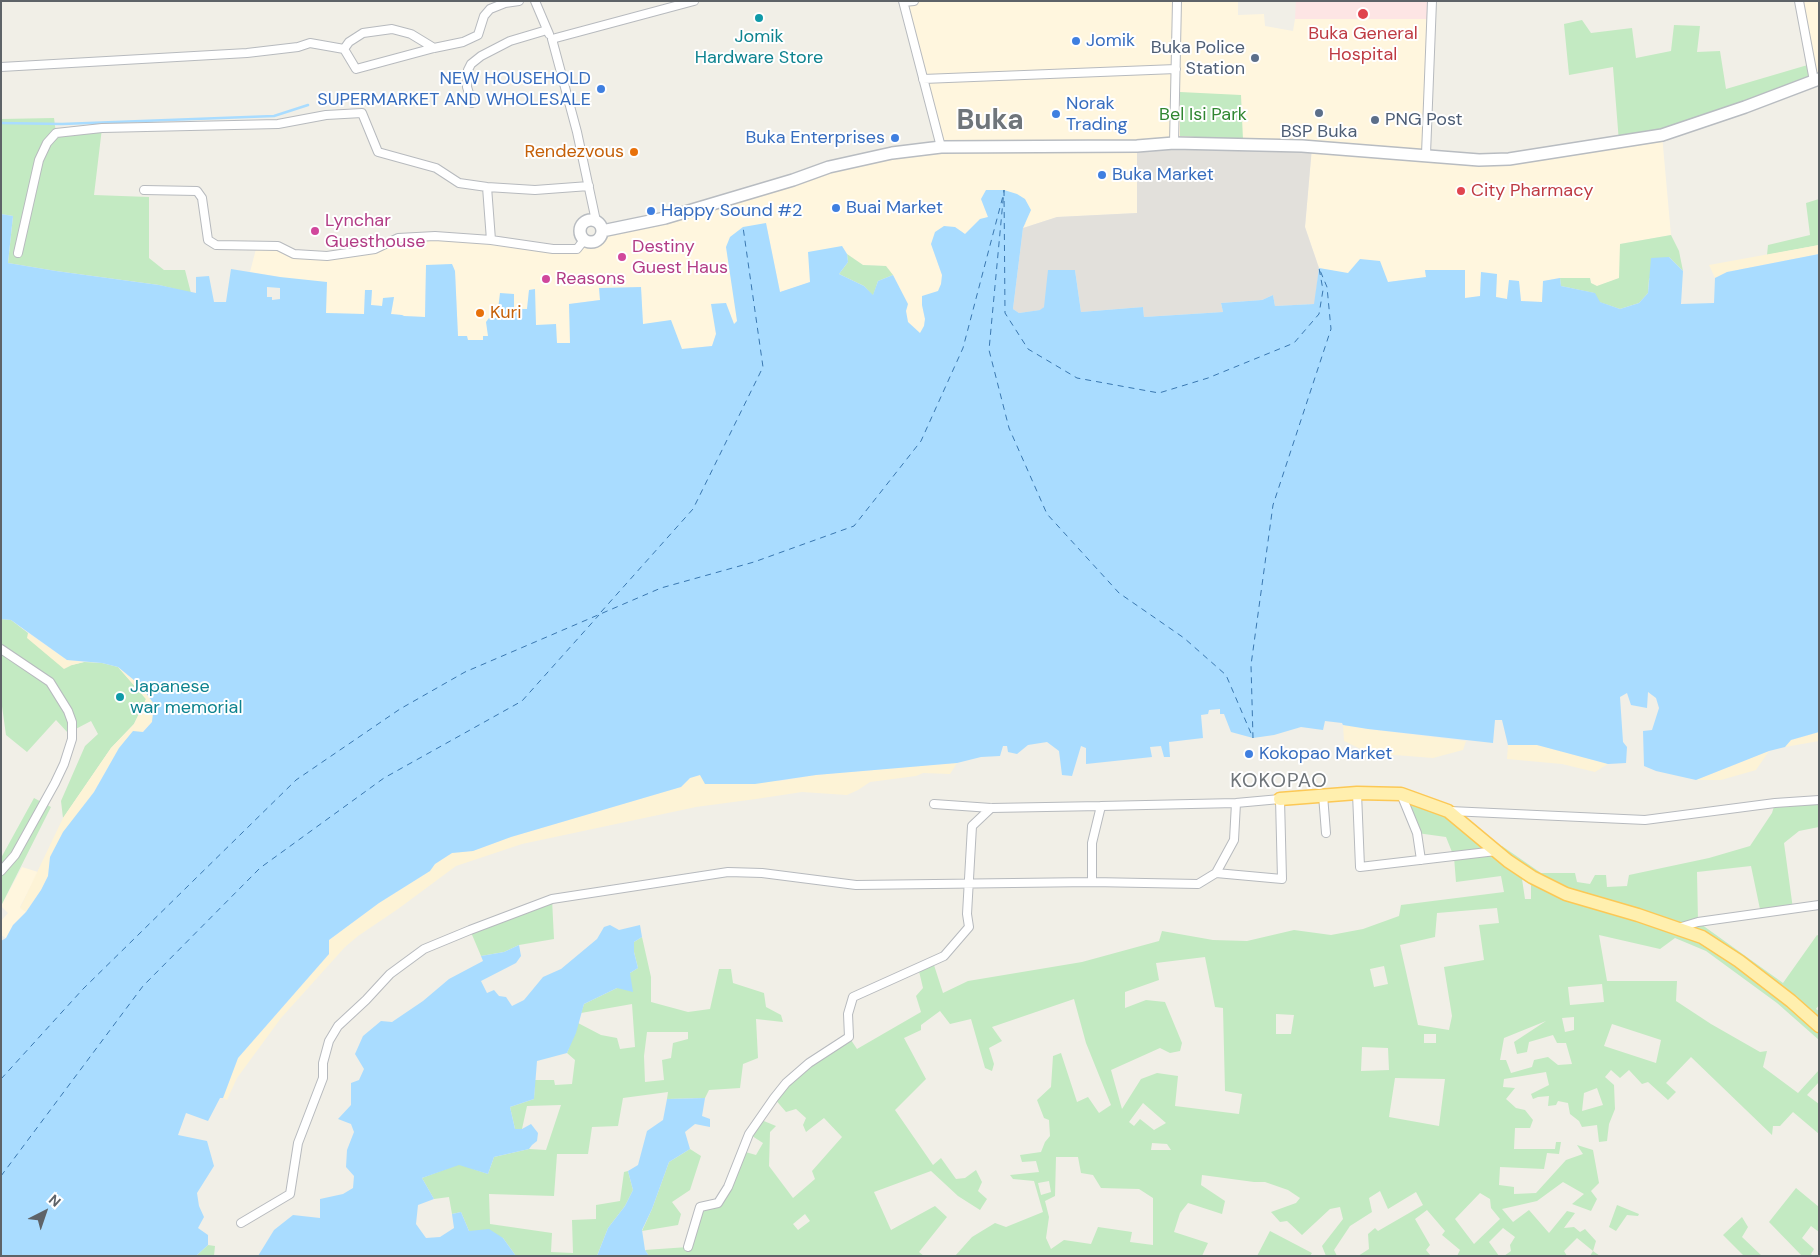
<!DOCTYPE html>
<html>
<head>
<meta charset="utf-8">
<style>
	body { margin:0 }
	#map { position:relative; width:1820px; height:1257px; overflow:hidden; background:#f1efe7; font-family:"DM Sans",sans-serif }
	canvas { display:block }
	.frame { position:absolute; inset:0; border:2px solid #5e6368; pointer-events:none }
	.north { position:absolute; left:20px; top:1187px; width:50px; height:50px; -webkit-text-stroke:4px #fff; paint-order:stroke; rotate:41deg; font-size:14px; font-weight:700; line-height:20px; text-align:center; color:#5e6368 }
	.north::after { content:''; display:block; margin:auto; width:18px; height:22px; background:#5e6368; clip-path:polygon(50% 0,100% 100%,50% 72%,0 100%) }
</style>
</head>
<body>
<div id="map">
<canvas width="1820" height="1257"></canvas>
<div class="frame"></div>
<div class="north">N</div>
</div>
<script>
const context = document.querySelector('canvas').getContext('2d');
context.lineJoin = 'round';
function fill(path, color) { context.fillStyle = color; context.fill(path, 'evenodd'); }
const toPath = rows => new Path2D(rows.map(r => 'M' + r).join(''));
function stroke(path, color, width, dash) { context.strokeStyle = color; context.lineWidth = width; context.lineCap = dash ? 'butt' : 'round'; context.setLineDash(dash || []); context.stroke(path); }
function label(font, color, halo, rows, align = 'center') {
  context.font = font + ' "DM Sans",sans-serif'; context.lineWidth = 4; context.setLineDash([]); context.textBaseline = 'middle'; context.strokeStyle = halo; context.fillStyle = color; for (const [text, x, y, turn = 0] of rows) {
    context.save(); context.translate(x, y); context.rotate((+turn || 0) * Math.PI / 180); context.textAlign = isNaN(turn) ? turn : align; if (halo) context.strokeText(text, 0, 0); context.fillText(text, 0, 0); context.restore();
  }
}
const commercial = toPath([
	[903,1,1238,1,1238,15,1264,14,1265,26,1293,31,1295,19,1431,19,1426,154,1479,160,1662,135,1671,235,1620,244,1620,278,1597,286,1591,283,1590,278,1560,278,1544,281,1542,302,1521,301,1519,281,1509,280,1507,299,1496,297,1481,272,1480,297,1464,298,1464,270,1425,271,1426,277,1388,282,1319,268,1305,227,1312,147,1137,147,1137,213,1057,217,1023,228,1026,223,981,199,988,217,980,219,965,234,955,227,931,244,942,275,942,284,939,291,922,305,925,319,924,326,920,334,908,322,906,311,907,304,893,275,886,266,863,265,847,254,842,246,810,282,780,292,766,223,726,247,738,321,734,324,726,303,712,304,716,334,712,346,682,349,643,325,641,287,599,289,600,300,569,304,571,343,557,343,536,325,529,290,527,309,513,309,497,318,488,337,483,340,468,340,458,336,455,271,452,264,426,266,425,317,404,316,402,315,391,314,394,298,383,306,371,305,372,291,365,290,364,314,326,313,280,277,250,272,257,245,278,246,294,254,327,256,375,249,398,238,435,236,577,249,584,240,594,241,601,235,793,180,941,147],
	[1799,1,1819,1,1819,79,1814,81],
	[22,867,38,872,20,907,26,912,13,925,6,938,1,935,1,921,8,913,1,906]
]);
const industrial = toPath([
	[1137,146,1312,147,1305,227,1319,268,1315,304,1275,306,1273,295,1262,300,1221,303,1223,312,1144,317,1143,307,1081,312,1075,270,1049,270,1045,306,1041,310,1019,313,1013,309,1023,228,1057,217,1137,213]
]);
const medical = toPath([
	[1296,1,1432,1,1431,19,1295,19]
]);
const green = toPath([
	[1582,20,1591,33,1632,28,1636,58,1671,51,1674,25,1700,26,1697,52,1720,51,1726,89,1811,64,1814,81,1745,107,1619,142,1613,67,1569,75,1564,24],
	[1180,92,1241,95,1243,140,1180,136],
	[54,118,56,133,102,128,94,195,149,197,149,258,164,270,185,270,191,293,159,285,56,271,8,263,13,216,1,214,1,119],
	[1819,199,1819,245,1767,255,1768,245,1810,235,1806,203],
	[1671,235,1679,251,1683,271,1669,257,1649,279,1648,293,1639,303,1620,309,1599,302,1594,293,1561,286,1560,278,1590,278,1591,283,1597,286,1619,278,1620,244],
	[847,254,863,265,886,266,893,275,878,281,873,296,864,286,839,274,848,262],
	[1,619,11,620,28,633,28,638,72,665,84,662,102,663,118,667,146,699,134,724,111,748,63,818,61,801,85,746,98,734,91,721,68,733,56,720,27,752,6,735,1,699],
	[1401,794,1448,811,1496,851,1502,846,1541,873,1575,873,1577,882,1590,884,1595,875,1606,875,1607,887,1627,886,1629,875,1709,858,1750,846,1772,813,1775,803,1819,800,1819,827,1799,831,1784,843,1793,909,1761,914,1751,866,1697,872,1698,922,1783,983,1817,935,1819,936,1819,1005,1816,1009,1819,1011,1819,1040,1777,1003,1706,951,1675,938,1660,949,1599,935,1607,981,1677,981,1676,1001,1711,1024,1760,1052,1767,1051,1763,1067,1798,1093,1819,1070,1819,1082,1807,1095,1819,1104,1819,1134,1793,1112,1780,1126,1773,1126,1772,1135,1691,1057,1666,1083,1676,1092,1668,1100,1648,1082,1642,1084,1629,1070,1620,1078,1611,1070,1605,1077,1614,1085,1615,1109,1609,1124,1607,1141,1599,1142,1597,1125,1582,1127,1579,1121,1570,1114,1568,1103,1558,1101,1556,1105,1548,1106,1549,1096,1538,1097,1533,1099,1531,1094,1549,1085,1546,1072,1504,1079,1503,1087,1515,1088,1506,1099,1516,1108,1525,1110,1533,1120,1530,1128,1515,1128,1514,1149,1555,1149,1556,1142,1561,1142,1559,1154,1547,1153,1544,1169,1500,1167,1499,1185,1514,1187,1514,1194,1536,1193,1566,1160,1583,1154,1577,1145,1593,1150,1599,1183,1591,1191,1597,1199,1591,1211,1572,1204,1584,1194,1563,1182,1537,1201,1502,1209,1513,1222,1529,1210,1549,1233,1567,1211,1575,1213,1564,1228,1574,1227,1580,1232,1585,1229,1596,1241,1593,1251,1600,1256,1590,1256,1593,1251,1577,1238,1564,1251,1567,1256,1504,1256,1511,1251,1510,1245,1515,1237,1503,1228,1489,1242,1499,1256,1457,1256,1460,1250,1442,1235,1445,1231,1427,1210,1415,1219,1430,1245,1426,1250,1431,1256,1358,1256,1369,1249,1368,1234,1375,1228,1378,1231,1423,1205,1416,1192,1388,1209,1380,1191,1369,1198,1372,1212,1350,1226,1334,1250,1337,1256,1326,1256,1322,1246,1343,1219,1340,1207,1330,1209,1302,1235,1287,1221,1280,1222,1271,1212,1296,1203,1300,1198,1288,1190,1265,1182,1254,1182,1202,1175,1201,1185,1225,1201,1222,1214,1188,1203,1180,1213,1174,1232,1208,1243,1202,1256,955,1256,972,1237,995,1223,1006,1227,1043,1212,1034,1181,1013,1179,1010,1175,1039,1172,1036,1161,1022,1162,1020,1155,1041,1152,1045,1142,1050,1136,1049,1120,1044,1118,1037,1100,1051,1087,1053,1056,1061,1053,1077,1102,1088,1097,1099,1113,1111,1105,1086,1043,1074,999,992,1027,1002,1041,989,1048,994,1064,992,1071,985,1068,971,1019,950,1024,940,1011,921,1025,921,1030,904,1038,926,1079,895,1110,933,1165,941,1158,956,1179,965,1178,976,1170,982,1182,978,1191,987,1199,980,1210,958,1196,931,1171,874,1192,891,1230,935,1206,947,1217,919,1252,924,1256,649,1256,645,1250,688,1247,700,1207,718,1203,742,1151,756,1155,763,1143,749,1134,759,1119,776,1126,770,1132,769,1166,793,1198,815,1179,812,1171,842,1137,824,1118,806,1132,803,1125,806,1118,796,1109,786,1112,774,1098,786,1083,849,1037,857,1049,921,1012,916,996,923,988,918,967,933,962,943,993,968,981,1082,962,1159,941,1162,931,1213,940,1247,941,1294,930,1331,935,1363,929,1399,916,1401,905,1504,892,1501,876,1456,882,1454,857,1446,837,1417,833],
	[1522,879,1531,885,1531,899,1525,899],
	[1497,908,1499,923,1479,925,1484,960,1444,967,1452,1016,1449,1030,1418,1025,1400,945,1435,937,1437,913],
	[1205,957,1215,1007,1223,1008,1225,1091,1242,1094,1239,1114,1175,1106,1178,1076,1157,1073,1141,1079,1122,1109,1111,1070,1160,1048,1170,1053,1180,1051,1182,1043,1165,1002,1146,1000,1125,1008,1125,992,1159,980,1156,963],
	[1384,966,1388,984,1374,987,1370,969],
	[1602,984,1604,1002,1570,1005,1568,987],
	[1276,1014,1294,1015,1291,1034,1276,1034],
	[1574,1017,1574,1030,1565,1032,1562,1018],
	[1546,1021,1514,1042,1517,1054,1527,1052,1529,1042,1553,1035,1557,1043,1566,1043,1572,1064,1558,1065,1548,1057,1534,1060,1532,1067,1511,1073,1506,1060,1500,1060,1504,1038],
	[1612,1024,1661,1040,1656,1063,1604,1046],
	[1424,1034,1436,1034,1436,1043,1424,1043],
	[1362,1047,1388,1048,1389,1070,1361,1071],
	[1395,1078,1445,1079,1439,1126,1389,1117],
	[1597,1088,1603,1105,1582,1111,1584,1093],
	[1143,1103,1166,1123,1154,1130,1140,1119,1134,1126,1129,1122],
	[1152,1143,1167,1144,1171,1150,1151,1150],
	[1056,1157,1078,1157,1081,1173,1093,1175,1101,1188,1139,1189,1153,1198,1153,1245,1130,1242,1132,1232,1098,1227,1091,1244,1064,1240,1051,1249,1046,1238,1049,1217,1045,1201,1055,1196],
	[1049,1181,1051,1192,1041,1195,1038,1183],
	[1480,1193,1490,1199,1491,1208,1500,1219,1474,1244,1455,1219],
	[805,1214,810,1221,798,1230,793,1224],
	[34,798,51,807,1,906,1,858],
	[552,899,554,939,519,945,504,952,481,956,470,930],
	[642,937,651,977,651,1002,688,1012,710,1009,719,969,731,969,733,983,764,993,766,1007,781,1015,783,1022,756,1019,758,1058,743,1064,740,1088,709,1090,705,1098,667,1099,668,1092,623,1098,618,1126,592,1127,588,1154,557,1154,554,1196,489,1194,490,1224,552,1233,551,1252,573,1253,572,1220,596,1219,596,1205,620,1201,624,1172,628,1171,633,1190,625,1206,608,1228,597,1256,516,1256,503,1238,469,1231,461,1212,452,1214,449,1197,434,1199,422,1178,459,1164,488,1174,494,1157,529,1149,546,1150,561,1105,527,1106,522,1129,515,1129,510,1107,534,1099,535,1080,554,1080,555,1085,572,1084,575,1060,567,1053,578,1023,601,1035,617,1038,620,1049,635,1047,632,1004,581,1013,584,1004,617,988,630,973,638,968,634,952,634,942],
	[647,1032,688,1032,688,1039,673,1043,671,1058,662,1060,664,1080,645,1082,644,1056],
	[690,1149,701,1156,690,1190,672,1202,681,1214,678,1225,642,1231,652,1209,669,1162],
	[1796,1188,1819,1207,1819,1232,1811,1226,1802,1238,1814,1249,1811,1254,1813,1256,1802,1256,1769,1222],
	[1617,1205,1639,1214,1638,1216,1627,1215,1616,1231,1609,1227],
	[1742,1217,1748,1227,1742,1237,1762,1256,1744,1256,1723,1235],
	[1270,1231,1312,1253,1310,1256,1257,1256],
	[208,1245,215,1246,214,1256,196,1256]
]);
const sand = toPath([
	[1819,245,1819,254,1727,272,1715,278,1709,265],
	[28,633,67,660,84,662,72,665,64,669,27,638],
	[118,667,140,685,154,703,152,722,142,732,119,748,94,792,50,857,48,876,41,890,26,912,20,908,63,818,111,748,134,724,144,704,146,699],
	[1343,725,1368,729,1466,741,1463,750,1433,758,1369,753,1344,741],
	[1819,732,1819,741,1785,747,1791,740],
	[1508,745,1537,745,1608,764,1595,772,1562,764,1507,759],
	[1769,751,1756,770,1721,780,1696,780],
	[957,763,950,774,923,773,916,776,870,782,858,790,847,795,802,792,756,799,696,807,522,844,456,866,398,909,358,936,345,947,281,1018,237,1078,227,1100,223,1098,238,1058,329,954,329,940,379,903,430,871,435,864,452,853,473,851,511,837,681,787,690,778,700,775,780,781,816,775]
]);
const water = toPath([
	[986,190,1004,190,1017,194,1025,199,1031,210,1023,228,1013,309,1019,313,1040,310,1044,307,1048,270,1075,270,1081,312,1143,307,1144,317,1223,312,1221,303,1262,300,1273,295,1275,306,1314,304,1319,268,1348,273,1360,259,1380,261,1388,282,1426,277,1425,270,1465,270,1465,298,1480,296,1481,272,1497,274,1496,297,1507,299,1509,280,1519,281,1521,301,1542,302,1543,281,1560,278,1561,286,1595,293,1600,302,1620,309,1639,303,1648,293,1651,258,1669,257,1683,271,1681,304,1714,303,1715,278,1727,272,1819,254,1819,732,1791,740,1785,747,1769,751,1696,780,1656,771,1644,766,1643,731,1652,730,1659,708,1656,698,1648,692,1647,708,1631,705,1627,693,1620,697,1623,742,1627,747,1626,763,1608,764,1537,745,1508,745,1502,720,1495,720,1493,743,1368,729,1343,725,1342,723,1325,721,1323,730,1301,727,1274,735,1253,738,1231,732,1224,714,1220,714,1220,709,1209,710,1208,714,1201,715,1203,738,1169,742,1170,757,1164,757,1161,746,1150,747,1152,757,1086,764,1086,748,1081,746,1072,776,1062,775,1059,751,1047,742,1028,745,1017,754,1008,752,1007,746,1003,746,1000,756,981,757,957,763,816,775,755,784,705,784,700,775,690,778,681,787,511,837,473,851,452,853,435,864,430,871,379,903,329,940,329,954,238,1058,223,1098,220,1098,208,1121,186,1113,178,1135,207,1141,214,1166,197,1193,199,1206,204,1217,198,1228,208,1235,208,1245,196,1256,1,1256,1,941,6,938,13,925,26,912,41,890,48,876,50,857,63,832,94,792,119,748,133,731,143,732,152,722,154,704,140,685,118,667,102,663,67,660,11,620,1,619,1,214,13,216,8,263,56,271,159,285,196,293,196,277,209,276,214,302,226,302,231,269,280,277,327,282,326,313,364,314,365,290,372,290,371,305,382,306,383,298,394,297,391,314,402,315,404,316,425,317,426,265,452,264,455,271,458,336,467,336,468,340,483,340,483,336,488,336,486,322,489,318,497,318,500,293,514,294,514,309,527,309,529,290,535,289,536,325,556,324,557,343,570,343,569,304,600,300,599,288,641,287,643,324,671,320,682,349,712,346,716,334,711,304,726,303,734,324,737,321,726,247,730,237,743,227,766,223,780,292,810,282,808,252,842,246,847,254,848,262,839,274,864,286,873,295,878,281,893,275,908,304,906,311,908,322,920,333,924,326,925,319,922,305,922,296,938,291,941,284,942,275,931,244,935,232,944,226,955,227,965,234,980,219,988,217,981,199],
	[610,925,619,930,640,925,642,937,634,942,634,952,638,968,630,973,633,992,617,988,584,1004,576,1033,567,1053,537,1061,534,1099,510,1107,515,1129,522,1129,531,1124,538,1133,537,1141,532,1145,529,1149,494,1157,488,1174,459,1165,422,1178,434,1199,418,1205,416,1224,426,1238,440,1237,454,1228,452,1214,461,1212,469,1231,489,1229,503,1238,516,1256,258,1256,274,1230,293,1215,320,1218,320,1199,343,1194,353,1188,354,1176,346,1167,347,1150,354,1132,351,1124,338,1119,351,1105,351,1083,359,1080,364,1069,355,1054,363,1036,381,1021,392,1022,423,1001,449,979,483,961,481,956,504,952,519,945,521,956,516,963,481,981,487,993,494,990,499,996,506,997,512,1006,524,1000,543,977,561,969,597,939,604,927],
	[705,1098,702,1116,710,1119,710,1127,695,1124,685,1132,690,1149,669,1162,652,1209,642,1230,645,1250,649,1256,597,1256,608,1228,625,1206,633,1190,628,1171,638,1165,647,1131,663,1120,667,1099]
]);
const pier = toPath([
	[267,287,280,288,280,299,272,300,272,297,267,297]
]);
const stream = toPath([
	[1,123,62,124,274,116,308,105]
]);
const ferry = toPath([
	[1004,190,1005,313,1028,349,1077,378,1159,393,1208,378,1294,343,1319,314,1323,290,1319,268,1327,287,1331,329,1273,505,1251,665,1253,738,1226,675,1184,638,1119,593,1047,514,1009,428,989,350,1004,190],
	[601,612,693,509,763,367,743,227],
	[1,1079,83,989,296,780,400,709,465,672,661,588,754,562,854,526,921,441,963,348,1003,196],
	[1,1176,143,986,260,868,384,778,522,701,599,615]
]);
const street = toPath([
	[535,1,549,34],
	[903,1,941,147],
	[1799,1,1814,81],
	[904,2,914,1],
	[434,48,411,34,392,29,363,33,349,42,344,49,356,69,434,48,463,42,478,35,484,16,490,9,505,3,519,1],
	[1,67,247,53,298,47,310,43,344,49],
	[923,79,1176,69],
	[472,103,467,87,468,70,471,64,481,56,510,41,547,30],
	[1174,143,1177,1],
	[1426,154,1432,1],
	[487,187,491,240],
	[144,190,197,191,202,198,208,240,216,245,278,246,294,254,327,256,375,249,398,238,435,236,491,240,553,249,577,249,584,240],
	[596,221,577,132,552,39,694,1],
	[18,253,39,160,47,143,56,133,102,128,278,124,326,115,362,113,378,152,436,168,459,183,487,187,535,190,589,186],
	[1,649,50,682,68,711,72,722,72,739,64,764,55,783,15,855,1,871],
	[1357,793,1360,867,1496,851],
	[1401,794,1417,833,1421,860],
	[1323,795,1326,833],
	[934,804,991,808,1101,806],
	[1450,811,1645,820,1775,803,1819,800],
	[1216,873,1234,840,1236,803],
	[1678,928,1698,922,1819,905],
	[241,1223,290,1194,298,1143,323,1078,323,1063,329,1041,338,1026,366,1000,390,974,424,949,470,930,552,899,728,872,762,873,856,885,1092,882,1092,843,1101,806,1236,803,1280,799,1282,879,1216,873,1198,884,1092,882],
	[688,1247,700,1207,718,1203,728,1187,749,1134,774,1098,786,1083,809,1063,849,1037,848,1014,853,997,944,956,969,927,967,914,972,826,991,808]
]);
const secondary = toPath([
	'580 231a11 11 0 1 1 22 0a11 11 0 1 1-22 0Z',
	[602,231,665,218,793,180,829,167,892,153,941,147,1137,146,1174,143,1302,146,1479,160,1509,159,1662,135,1745,107,1819,79]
]);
const primary = toPath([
	[1280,799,1357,793,1401,794,1448,811,1508,861,1532,877,1566,894,1638,915,1702,937,1739,961,1791,1001,1819,1026]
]);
const markers = [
	[1363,14,6,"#e0444e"],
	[759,18,5,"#0f9aa8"],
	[1076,41,5,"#3f7fe0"],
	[1255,58,5,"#5c6f8a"],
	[601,89,5,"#3f7fe0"],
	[1319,113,5,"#5c6f8a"],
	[1056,114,5,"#3f7fe0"],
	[1375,120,5,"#5c6f8a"],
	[895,138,5,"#3f7fe0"],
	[634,152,5,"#e8710a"],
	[1102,175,5,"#3f7fe0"],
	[1461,191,5,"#e0444e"],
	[836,208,5,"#3f7fe0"],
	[651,211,5,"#3f7fe0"],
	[315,231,5,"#d1479c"],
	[622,257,5,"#d1479c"],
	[546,279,5,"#d1479c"],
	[480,313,5,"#e8710a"],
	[120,697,5,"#0f9aa8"],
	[1249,754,5,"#3f7fe0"]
];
const healthNames = [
	["Buka General",1363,34],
	["Hospital",1363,55],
	["City Pharmacy",1471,191,"left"]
];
const cultureNames = [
	["Jomik",759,37],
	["Hardware Store",759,58],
	["Japanese",130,687,"left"],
	["war memorial",130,708,"left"]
];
const shopNames = [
	["Jomik",1086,41],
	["NEW HOUSEHOLD",591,79,"right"],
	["SUPERMARKET AND WHOLESALE",591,100,"right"],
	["Norak",1066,104],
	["Trading",1066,125],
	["Buka Enterprises",885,138,"right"],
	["Buka Market",1112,175],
	["Buai Market",846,208],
	["Happy Sound #2",661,211],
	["Kokopao Market",1259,754]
];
const serviceNames = [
	["Buka Police",1245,48],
	["Station",1245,69],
	["PNG Post",1385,120,"left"],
	["BSP Buka",1319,132,"center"]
];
const parkNames = [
	["Bel Isi Park",1203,115]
];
const foodNames = [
	["Rendezvous",624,152],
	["Kuri",490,313,"left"]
];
const hotelNames = [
	["Lynchar",325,221],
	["Guesthouse",325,242],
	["Destiny",632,247],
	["Guest Haus",632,268],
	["Reasons",556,279]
];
const quarterNames = [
	["KOKOPAO",1279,782]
];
const townNames = [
	["Buka",990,122]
];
fill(commercial, '#fff6de');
fill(industrial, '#e2e0db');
fill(medical, '#fde5e4');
fill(green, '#c3eac2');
fill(sand, '#fdf3d6');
fill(water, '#a9dcff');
fill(pier, '#f1efe7');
stroke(stream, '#a9dcff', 2.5);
stroke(ferry, '#3a78b1', 1, [6, 5]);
stroke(street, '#b7babe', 10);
stroke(secondary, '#b8bcc1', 14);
stroke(primary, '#fcc855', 15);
stroke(street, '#fff', 8);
stroke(secondary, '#fff', 11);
stroke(primary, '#ffefae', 12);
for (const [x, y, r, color] of markers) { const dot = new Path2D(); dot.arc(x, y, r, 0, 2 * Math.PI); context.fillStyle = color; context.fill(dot); stroke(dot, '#fff', 2); }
label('18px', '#be3a42', '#fff', healthNames);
label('18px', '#0d838f', '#fff', cultureNames);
label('18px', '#366cbe', '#fff', shopNames, 'left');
label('18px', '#4e5e75', '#fff', serviceNames, 'right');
label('18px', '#2f8630', '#fff', parkNames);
label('18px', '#c56008', '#fff', foodNames, 'right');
label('18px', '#b23c85', '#fff', hotelNames, 'left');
context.letterSpacing = '1px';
label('20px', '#6f757a', '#fff', quarterNames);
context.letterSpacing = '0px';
label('bold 28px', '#6f757a', '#fff', townNames);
</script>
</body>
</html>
